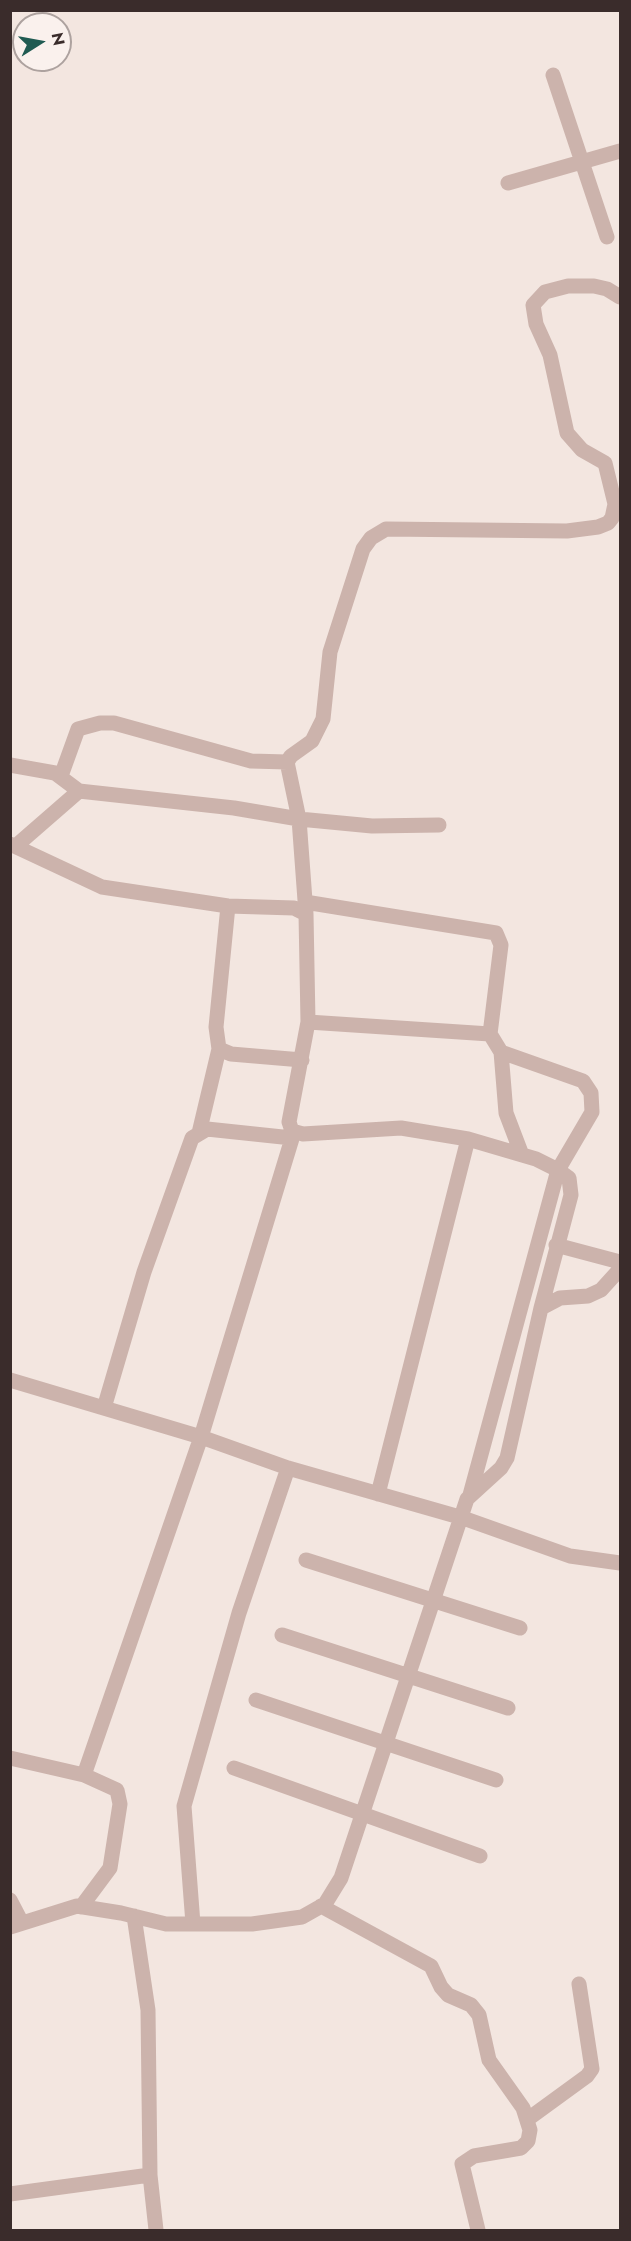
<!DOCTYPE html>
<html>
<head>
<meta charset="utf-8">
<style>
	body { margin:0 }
	#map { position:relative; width:631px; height:2241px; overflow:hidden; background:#f3e6e0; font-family:Jost,sans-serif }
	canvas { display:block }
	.frame { position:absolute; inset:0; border:12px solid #3a2c2b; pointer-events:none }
	.north { position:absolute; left:12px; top:12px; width:60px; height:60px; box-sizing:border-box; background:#faf1ed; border:2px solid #ada29f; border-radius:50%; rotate:79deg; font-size:16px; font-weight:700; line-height:24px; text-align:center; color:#3a2c2b }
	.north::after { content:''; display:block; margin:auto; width:21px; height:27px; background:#205b52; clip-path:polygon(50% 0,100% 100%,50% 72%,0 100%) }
</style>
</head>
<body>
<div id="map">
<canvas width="631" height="2241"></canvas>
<div class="frame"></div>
<div class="north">N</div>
</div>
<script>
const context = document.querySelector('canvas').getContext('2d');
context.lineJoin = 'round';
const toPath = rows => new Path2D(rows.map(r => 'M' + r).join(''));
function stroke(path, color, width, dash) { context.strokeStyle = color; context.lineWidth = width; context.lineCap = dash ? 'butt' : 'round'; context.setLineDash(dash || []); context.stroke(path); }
const minor = toPath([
	[553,75,607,237],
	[508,183,620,151],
	[10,765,55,773,79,791,234,808,299,819,372,826,439,825],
	[61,776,78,729,100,723,114,723,251,761,287,762],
	[10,844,102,887,228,906,294,908,306,914,308,1022,289,1122,292,1131,303,1134,401,1128,468,1139,536,1159,558,1170,569,1178,571,1195,541,1308],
	[17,845,79,791],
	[305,902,496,933,501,945,490,1034],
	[228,906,216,1027,219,1049,231,1054,302,1060],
	[306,914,299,819,287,762,291,756,312,741,323,719,330,652,363,549,371,538,386,529,567,531,598,527,608,523,612,518,615,504,605,463,582,450,567,433,550,355,536,324,533,305,545,292,568,286,594,286,607,289,620,297],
	[308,1022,490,1034,501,1052,583,1081,591,1093,592,1112,558,1170,470,1495],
	[501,1052,506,1113,522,1155],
	[199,1133,219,1049],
	[556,1245,620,1262],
	[10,1380,201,1437,288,1468,463,1518,570,1556,620,1563],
	[104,1408,144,1272,192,1138,207,1129,292,1138],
	[378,1494,468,1139],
	[306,1560,520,1628],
	[282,1635,508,1708],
	[256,1700,496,1780],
	[10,1758,84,1775,201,1437,294,1132],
	[234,1768,480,1856],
	[10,1900,22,1923],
	[321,1906,431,1966,441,1987,448,1995,471,2005,479,2015,489,2060,523,2108,530,2130,528,2141,521,2148,474,2156,462,2164,478,2230],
	[81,1907,110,1868,120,1804,117,1790,84,1775],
	[134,1916,148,2010,150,2175,156,2230],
	[193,1924,184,1806,239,1613,288,1468],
	[10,1927,77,1906,121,1913,166,1924,252,1924,302,1917,325,1904,341,1878,467,1499,501,1468,507,1458,541,1308,560,1298,588,1296,601,1290,620,1269],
	[528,2119,587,2076,592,2069,579,1984],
	[10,2194,150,2175]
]);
stroke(minor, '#ccb3ac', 15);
</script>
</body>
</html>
